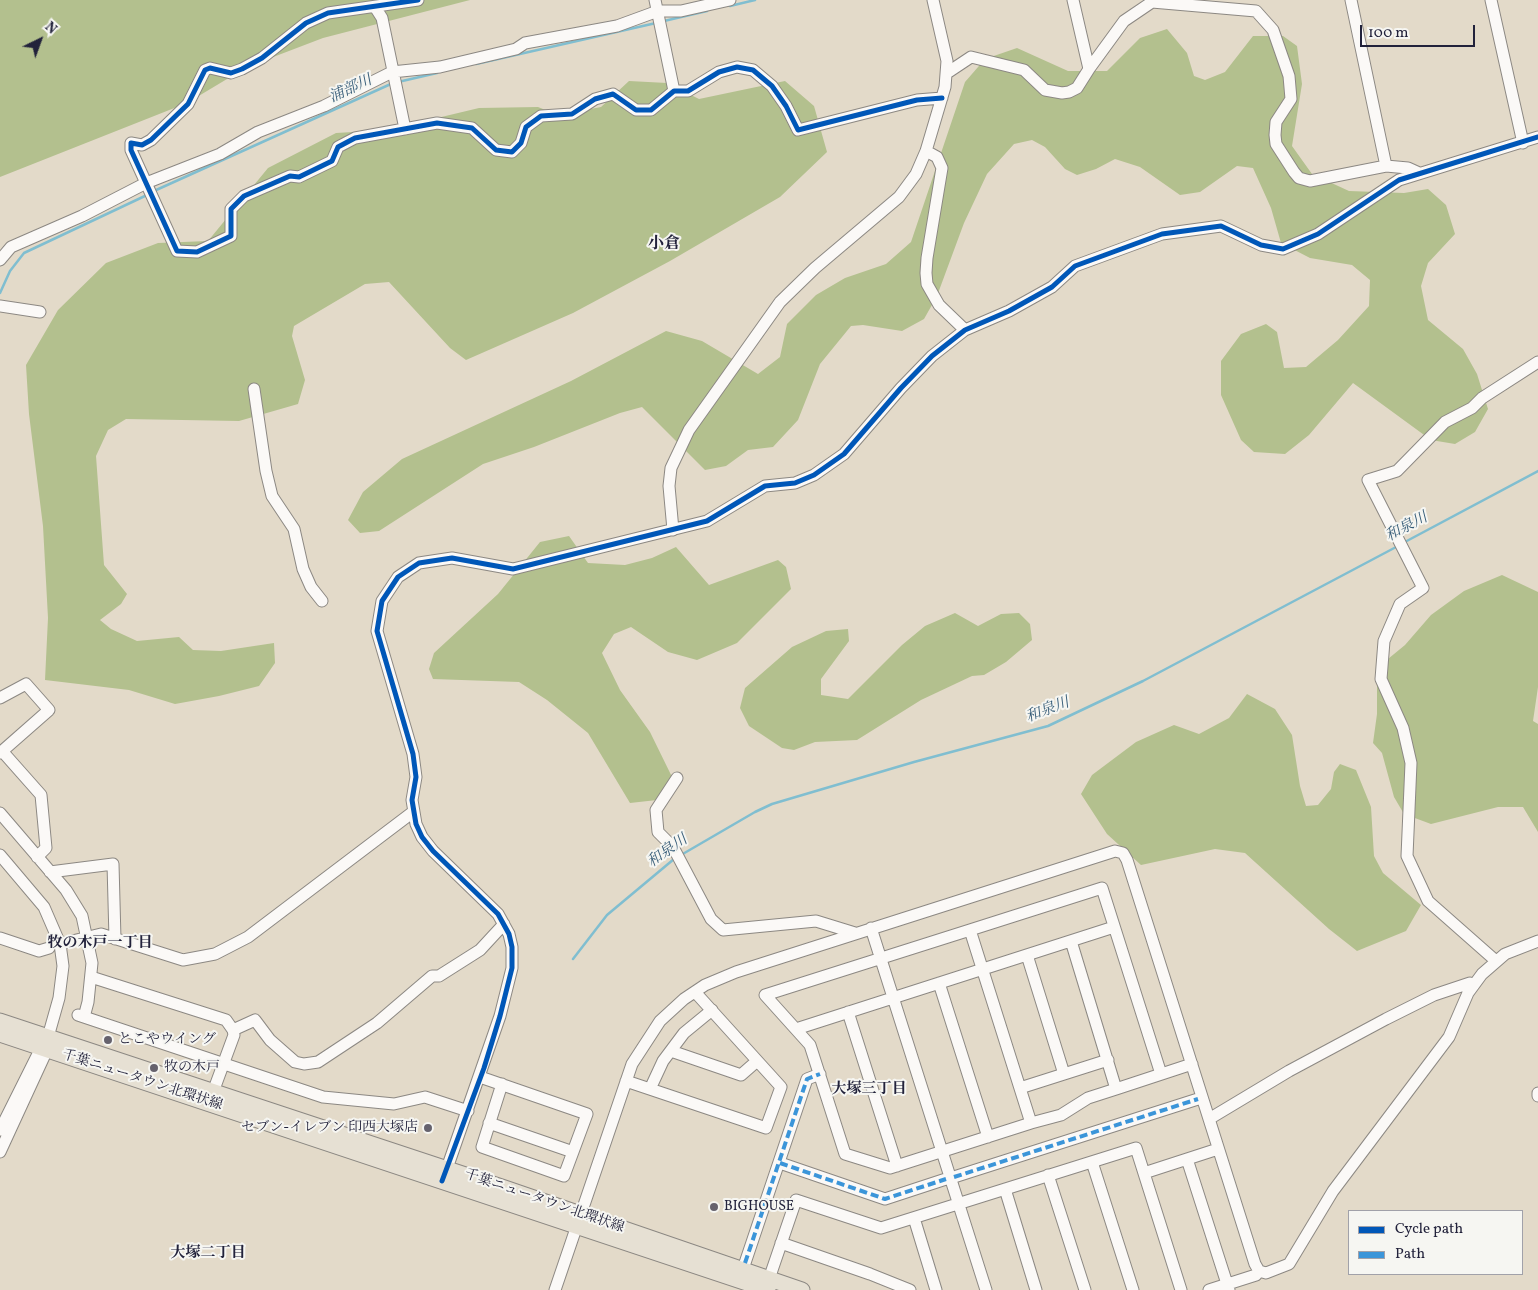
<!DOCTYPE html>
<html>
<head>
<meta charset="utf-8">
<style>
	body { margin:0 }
	#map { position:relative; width:1538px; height:1290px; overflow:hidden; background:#e3dac9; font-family:Vollkorn,serif }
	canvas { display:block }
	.legend { position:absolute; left:1348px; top:1210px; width:175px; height:65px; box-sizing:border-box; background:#f6f6f2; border:1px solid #a1a1a9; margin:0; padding:6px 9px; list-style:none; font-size:15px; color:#22223b }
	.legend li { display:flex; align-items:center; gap:10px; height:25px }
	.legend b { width:25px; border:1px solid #a1a1a9 }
	.north { position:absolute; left:15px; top:15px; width:50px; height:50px; -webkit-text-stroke:4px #f6f6f2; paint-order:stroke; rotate:42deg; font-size:14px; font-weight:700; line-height:20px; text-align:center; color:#22223b }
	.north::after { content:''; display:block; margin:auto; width:18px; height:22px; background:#22223b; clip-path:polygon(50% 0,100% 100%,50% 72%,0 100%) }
	.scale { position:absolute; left:1360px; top:25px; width:115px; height:22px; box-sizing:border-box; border:2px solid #22223b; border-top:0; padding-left:6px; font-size:15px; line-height:18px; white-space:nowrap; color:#22223b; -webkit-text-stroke:4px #f6f6f2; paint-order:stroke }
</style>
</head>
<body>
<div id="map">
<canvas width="1538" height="1290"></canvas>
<ul class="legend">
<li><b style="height:6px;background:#0057b8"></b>Cycle path</li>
<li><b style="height:6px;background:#3b95d9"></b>Path</li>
</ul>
<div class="north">N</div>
<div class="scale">100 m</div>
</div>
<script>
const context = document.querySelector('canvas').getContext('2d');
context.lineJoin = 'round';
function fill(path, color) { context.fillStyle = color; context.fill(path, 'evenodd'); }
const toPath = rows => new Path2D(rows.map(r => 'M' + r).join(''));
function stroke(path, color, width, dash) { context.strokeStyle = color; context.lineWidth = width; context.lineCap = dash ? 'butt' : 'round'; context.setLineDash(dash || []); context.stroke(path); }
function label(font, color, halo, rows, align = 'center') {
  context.font = font + ' Vollkorn,"Noto Serif JP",serif'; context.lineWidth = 4; context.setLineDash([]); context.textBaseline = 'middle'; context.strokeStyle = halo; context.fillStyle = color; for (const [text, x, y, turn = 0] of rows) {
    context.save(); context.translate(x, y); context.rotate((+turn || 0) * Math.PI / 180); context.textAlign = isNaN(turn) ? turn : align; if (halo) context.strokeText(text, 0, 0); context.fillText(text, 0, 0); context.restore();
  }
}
const forest = toPath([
	[0,0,470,0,323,38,247,67,187,103,0,177],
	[1167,29,1187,53,1194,76,1205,80,1225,72,1253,36,1283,36,1297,46,1302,84,1292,146,1312,174,1349,191,1404,193,1428,189,1446,205,1455,234,1428,263,1421,286,1428,320,1463,349,1477,374,1488,409,1475,432,1455,444,1431,440,1353,383,1309,435,1285,454,1254,452,1241,440,1221,395,1221,361,1241,334,1266,324,1277,332,1284,368,1306,367,1338,340,1369,306,1370,280,1352,265,1310,258,1281,243,1271,208,1253,168,1237,166,1200,192,1180,195,1140,167,1115,159,1096,169,1077,175,1065,169,1045,147,1032,140,1014,144,987,174,964,223,937,296,924,319,902,331,863,325,851,326,820,364,798,420,773,447,748,450,726,466,705,470,642,407,620,413,534,447,483,464,379,531,360,533,348,520,363,492,402,459,571,381,666,331,702,341,758,374,780,357,787,324,816,295,845,278,886,264,911,242,965,82,985,59,1017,48,1068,71,1107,71,1140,38],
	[629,81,667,83,699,99,785,81,814,106,827,152,780,197,670,261,573,313,466,360,450,348,389,282,365,284,294,326,292,336,305,380,298,404,239,421,126,419,108,430,96,456,104,565,127,594,121,604,100,620,111,629,137,641,179,637,193,650,221,651,274,643,275,663,259,686,219,696,175,704,129,690,45,680,48,618,43,526,29,414,26,365,58,310,106,263,158,243,208,241,268,168,336,133,387,130,479,108,538,107,558,115,601,107],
	[569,536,588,563,625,565,652,558,676,547,709,585,778,560,786,567,791,589,737,643,697,660,668,652,631,627,614,634,602,653,620,690,650,732,674,781,657,800,630,803,588,733,547,700,519,682,433,679,429,669,434,653,498,594,540,542],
	[1502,575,1538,592,1538,687,1533,721,1538,724,1538,832,1523,807,1498,807,1431,824,1404,814,1394,797,1382,753,1373,743,1377,714,1377,668,1405,645,1431,615,1464,591],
	[955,613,978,626,1001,614,1019,613,1030,624,1032,640,1006,662,984,675,972,676,921,700,857,740,815,742,794,750,782,748,749,726,740,708,745,688,792,647,826,631,848,629,849,641,821,679,821,695,848,699,902,645,925,626],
	[1247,694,1275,709,1292,735,1300,786,1306,806,1318,805,1331,789,1334,772,1340,764,1356,770,1371,807,1374,856,1383,873,1421,905,1406,931,1357,951,1329,929,1245,853,1215,849,1141,865,1107,834,1081,794,1092,775,1136,742,1174,725,1199,734,1229,718]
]);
const stream = toPath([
	[730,6,755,0],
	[664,21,707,11],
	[476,64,656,23],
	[398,82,437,73],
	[154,191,393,83],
	[0,293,10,271,24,253,147,195],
	[1403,543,1538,471],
	[681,855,755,812,772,804,914,762,1048,726,1143,681,1398,546],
	[573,959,607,915,674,859]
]);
const minor = toPath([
	[418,0,328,13,306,23,262,58,242,69,231,73,210,68,205,70,188,104,151,140,142,145,131,143,131,150,177,251,197,252,231,236,231,209,244,196,290,176,299,177,332,161,338,147,355,138,437,123,472,128,496,150,512,152,521,143,526,127,541,116,572,114,595,99,613,94,636,110,651,110,674,91,688,91,719,72,737,67,753,70,772,86,786,106,798,130,917,100,942,98],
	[655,0,674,91],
	[933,0,947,61,945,87,926,151,937,157,942,168,927,258,926,273,927,284,939,305,965,330],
	[1073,0,1089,69,1124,21,1152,2,1256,11,1273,30,1289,76,1291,99,1276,122,1275,135,1276,144,1294,172,1299,178,1310,181,1386,166],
	[1351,0,1386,166,1408,168,1419,173],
	[1491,0,1523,143],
	[375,7,382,18,405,129],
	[947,73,971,57,1024,70,1045,90,1062,93,1069,92,1077,88,1089,69],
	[0,260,11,247,82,216,146,183,220,154,258,132,324,106,392,72,440,67,516,49,525,43,617,26,658,11,681,11,730,0],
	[0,306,40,312],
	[254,389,266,471,272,496,294,529,303,569,311,587,322,601],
	[673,530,669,486,671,468,689,430,780,302,815,268,899,197,916,174,926,151],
	[0,698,26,684,49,710,0,753],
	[2,751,41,795,46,848,37,857],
	[677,778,656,810,658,832,673,847,711,919,723,930,816,921,855,933],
	[0,813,66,890,82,916,92,963,88,1002,84,1017],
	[0,855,44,907,60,944,63,966,59,998,48,1037,47,1050,0,1152],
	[50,872,113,864,115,939],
	[871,928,986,1290],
	[970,930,1031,1123,890,1168,845,1154,810,1045,765,995,970,930,1102,888,1161,1074],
	[0,938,39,951,49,948],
	[1071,941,1116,1089,1192,1064],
	[60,944,101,934,183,960,215,954,248,937,413,812],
	[1027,955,1064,1074],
	[1496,961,1428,901,1407,856,1411,763,1403,728,1381,679,1384,641,1400,604,1423,588,1368,480,1397,471,1445,422,1472,408,1482,398,1538,362],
	[91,977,226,1020,233,1030],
	[939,983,988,1137],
	[848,1012,897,1166],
	[78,1015,323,1097,394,1104,425,1097,468,1111],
	[796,1029,1114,927],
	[671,1051,741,1075,757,1061],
	[480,1077,587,1114,564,1176,482,1147,502,1084],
	[626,1081,766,1128,781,1087,695,992],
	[1020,1088,1108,1060],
	[650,1089,663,1061,684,1033,712,1010],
	[213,1092,234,1035,233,1030,255,1020,270,1040,295,1062,304,1064,318,1062,377,1023,432,976,439,976,480,950,504,924],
	[1538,1093,1538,1096],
	[1209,1119,1289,1071,1386,1019,1434,995,1470,983],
	[489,1123,573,1152],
	[1031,1123,1061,1115,1088,1098,1116,1089],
	[0,1130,44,1042],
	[1187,1159,1229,1290],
	[1092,1162,1133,1290],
	[780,1163,885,1199,946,1179],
	[1144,1173,1218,1149],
	[445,1174,500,1016,512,968,512,947,509,934,498,914,433,851,422,837,416,824,412,800,416,777,413,754,377,631,382,601,398,577,419,563,452,558,513,569,707,521,765,486,795,483,814,475,844,454,901,388,932,356,965,330,1009,311,1052,287,1075,266,1162,234,1221,226,1261,245,1283,249,1318,234,1399,180,1538,137],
	[1048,1175,1085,1290],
	[954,1177,1198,1099],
	[1005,1189,1036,1290],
	[914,1218,936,1290],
	[781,1243,870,1274,910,1290],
	[745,1263,807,1079,820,1074],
	[769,1279,796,1200,881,1228,1136,1148,1181,1290],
	[555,1290,632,1064,660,1021,684,999,705,985,736,972,1115,851,1123,853,1127,860,1255,1264,1259,1271],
	[1209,1290,1256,1275,1259,1271,1266,1273,1289,1264,1333,1191,1449,1037,1468,993,1482,974,1505,954,1538,941]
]);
const major = toPath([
	[0,1021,502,1187,802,1290],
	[0,1034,768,1290]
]);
const quiet = toPath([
	[780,1163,885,1199,946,1179],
	[954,1177,1198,1099],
	[745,1263,807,1079,820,1074]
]);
const cycleway = toPath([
	[418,0,328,13,306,23,262,58,242,69,231,73,210,68,205,70,188,104,151,140,142,145,131,143,131,150,177,251,197,252,231,236,231,209,244,196,290,176,299,177,332,161,338,147,355,138,437,123,472,128,496,150,512,152,521,143,526,127,541,116,572,114,595,99,613,94,636,110,651,110,674,91,688,91,719,72,737,67,753,70,772,86,786,106,798,130,917,100,942,98],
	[442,1181,484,1068,500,1016,512,968,512,947,509,934,498,914,433,851,422,837,416,824,412,800,416,777,413,754,377,631,382,601,398,577,419,563,452,558,513,569,707,521,765,486,795,483,814,475,844,454,901,388,932,356,965,330,1009,311,1052,287,1075,266,1162,234,1221,226,1261,245,1283,249,1318,234,1399,180,1538,137]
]);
const markers = [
	[108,1040,5,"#66626d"],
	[154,1068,5,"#66626d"],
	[428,1128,5,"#66626d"],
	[714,1207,5,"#66626d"]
];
const poiNames = [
	["とこやウイング",118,1040],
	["牧の木戸",164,1068],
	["セブン-イレブン 印西大塚店",418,1128,"right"],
	["BIGHOUSE",724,1207]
];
const streetNames = [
	["千葉ニュータウン北環状線",142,1081,18],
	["千葉ニュータウン北環状線",544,1202,19]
];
const waterNames = [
	["浦部川",351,90,-25],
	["和泉川",1407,528,-28],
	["和泉川",1048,711,-21],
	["和泉川",668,852,-35]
];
const neighbourhoodNames = [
	["牧の木戸一丁目",100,944],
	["大塚三丁目",869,1090],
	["大塚二丁目",208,1254]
];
const quarterNames = [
	["小倉",664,245]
];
fill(forest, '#b3c08e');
stroke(stream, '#80bed0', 2.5);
stroke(minor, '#8c8883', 13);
stroke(major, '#8c8883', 17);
stroke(minor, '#fbf9f7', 11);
stroke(major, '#e6e0d3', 15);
stroke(quiet, '#3b95d9', 4, [8, 4]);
stroke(cycleway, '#0057b8', 5);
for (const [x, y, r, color] of markers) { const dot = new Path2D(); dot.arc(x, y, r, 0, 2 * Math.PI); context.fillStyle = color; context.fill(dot); stroke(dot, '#f6f6f2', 2); }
label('14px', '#22223b', '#f6f6f2', poiNames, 'left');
label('14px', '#22223b', '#f6f6f2', streetNames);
label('italic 15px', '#365c78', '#f6f6f2', waterNames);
label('bold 15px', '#22223b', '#f6f6f2', neighbourhoodNames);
label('bold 16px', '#22223b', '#f6f6f2', quarterNames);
</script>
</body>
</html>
